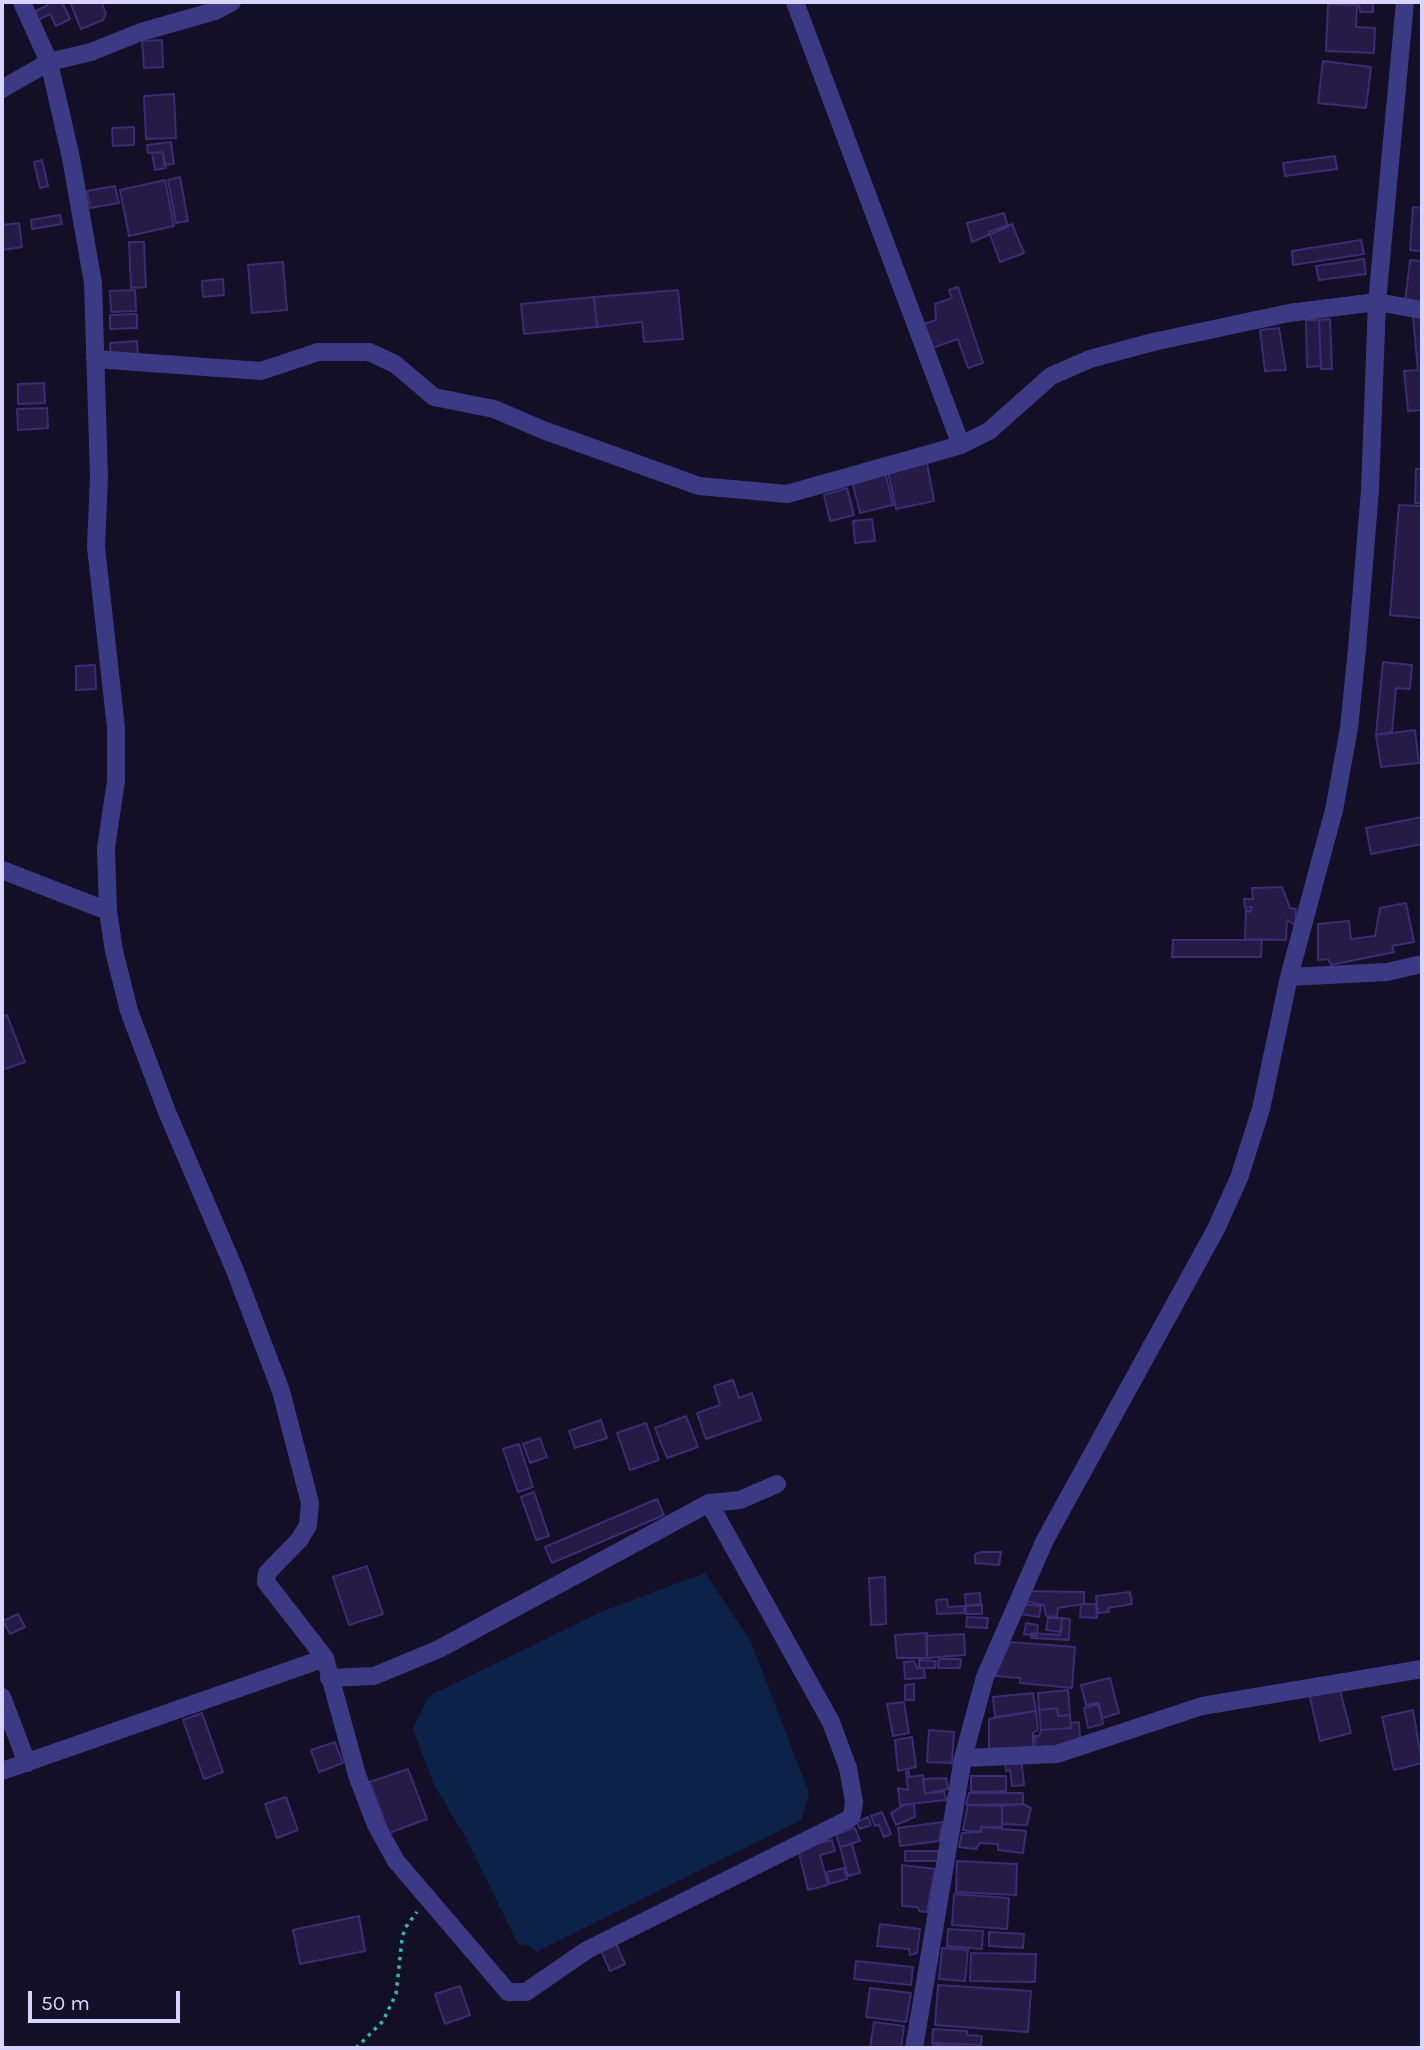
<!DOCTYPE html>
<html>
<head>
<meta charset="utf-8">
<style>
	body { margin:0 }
	#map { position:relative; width:1424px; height:2050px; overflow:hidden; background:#130f26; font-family:Karla,sans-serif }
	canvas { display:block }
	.frame { position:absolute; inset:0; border:4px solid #d9d4ff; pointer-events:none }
	.scale { position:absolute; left:28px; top:1991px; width:152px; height:32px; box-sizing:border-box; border:4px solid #d9d4ff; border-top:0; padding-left:9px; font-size:21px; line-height:24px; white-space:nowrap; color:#d9d4ff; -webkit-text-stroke:5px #130f26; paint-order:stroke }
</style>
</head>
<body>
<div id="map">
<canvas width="1424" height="2050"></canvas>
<div class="frame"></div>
<div class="scale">50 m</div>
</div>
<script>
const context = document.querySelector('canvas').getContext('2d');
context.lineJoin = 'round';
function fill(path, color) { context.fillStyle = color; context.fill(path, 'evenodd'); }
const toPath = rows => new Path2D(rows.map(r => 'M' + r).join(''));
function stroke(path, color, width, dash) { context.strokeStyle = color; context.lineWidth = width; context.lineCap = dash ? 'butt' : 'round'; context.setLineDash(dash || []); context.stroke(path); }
const water = toPath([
	[705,1573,751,1642,809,1793,801,1820,536,1952,530,1946,518,1944,465,1836,434,1785,413,1729,429,1696,603,1611]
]);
const building = toPath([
	[46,2,62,2,70,19,56,26,50,14,36,21,32,13,48,5,46,2],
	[70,2,101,2,106,13,103,20,81,29,70,2],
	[1359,2,1373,2,1373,12,1360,12,1359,2],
	[1328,4,1357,5,1356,27,1375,28,1374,53,1326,51,1328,4],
	[162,40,163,67,144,68,142,41,162,40],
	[1323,61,1371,67,1366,108,1318,103,1323,61],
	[174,94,176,138,146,139,144,96,174,94],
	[134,127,134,145,113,146,112,128,134,127],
	[171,142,174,164,164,165,163,152,148,153,147,145,171,142],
	[163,152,166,168,155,170,152,153,163,152],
	[1335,156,1337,169,1285,176,1283,163,1335,156],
	[42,160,48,186,40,188,34,162,42,160],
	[180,177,188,221,176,223,168,180,180,177],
	[165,180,174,226,129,236,120,190,165,180],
	[115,186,119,203,90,208,87,191,115,186],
	[1413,207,1422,208,1422,251,1410,250,1413,207],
	[1004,213,1008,227,972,242,967,223,1004,213],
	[60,215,62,224,32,229,31,220,60,215],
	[19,223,22,247,2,250,2,225,19,223],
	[1012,224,1024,253,1000,262,989,232,1012,224],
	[1361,240,1364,254,1293,265,1292,251,1361,240],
	[129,242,144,242,146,287,131,288,129,242],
	[1364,259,1366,274,1319,280,1316,266,1364,259],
	[1410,260,1422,261,1422,305,1405,303,1410,260],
	[283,262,287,310,252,313,248,265,283,262],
	[223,279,224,295,203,297,202,281,223,279],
	[958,287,983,363,968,368,958,339,929,349,920,325,936,320,935,304,952,298,949,290,958,287],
	[135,290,136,311,111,312,110,291,135,290],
	[678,290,683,339,644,342,642,322,597,327,594,297,678,290],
	[594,297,597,327,524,334,521,304,594,297],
	[137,314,137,328,110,329,110,315,137,314],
	[1413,317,1422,317,1422,410,1408,411,1404,371,1418,370,1413,317],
	[1330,319,1332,369,1321,369,1319,320,1330,319],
	[1306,320,1319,320,1321,366,1307,367,1306,320],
	[1279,328,1286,370,1265,371,1260,330,1279,328],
	[137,341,138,356,111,357,110,343,137,341],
	[44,383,45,403,18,404,18,384,44,383],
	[47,408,48,428,18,430,17,409,47,408],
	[927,463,934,501,896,509,888,471,927,463],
	[1416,469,1422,469,1422,503,1415,503,1416,469],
	[885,472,893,505,860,513,852,480,885,472],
	[847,488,854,515,830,521,824,495,847,488],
	[1399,505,1422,506,1421,618,1390,615,1399,505],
	[872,519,875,541,855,543,853,521,872,519],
	[1383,662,1412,665,1410,689,1396,688,1392,732,1376,735,1383,662],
	[95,665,96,689,76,690,76,666,95,665],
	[1415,730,1419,763,1381,767,1376,735,1415,730],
	[1422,817,1422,844,1371,854,1366,828,1422,817],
	[1282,887,1290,908,1296,909,1295,925,1287,920,1286,940,1245,939,1246,910,1250,912,1252,907,1245,908,1244,899,1253,899,1252,888,1282,887],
	[1406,903,1414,942,1392,946,1394,952,1331,965,1328,959,1318,960,1318,924,1349,921,1351,939,1375,936,1380,908,1406,903],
	[1173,940,1262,940,1261,957,1172,957,1173,940],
	[7,1015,25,1062,2,1070,2,1017,7,1015],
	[733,1380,739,1398,752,1393,761,1420,706,1439,697,1413,720,1405,714,1386,733,1380],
	[686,1416,698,1447,667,1458,655,1428,686,1416],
	[601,1420,607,1438,575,1448,569,1431,601,1420],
	[646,1423,659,1460,630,1470,617,1433,646,1423],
	[540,1438,547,1457,530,1463,523,1444,540,1438],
	[519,1444,533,1487,518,1492,503,1449,519,1444],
	[534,1492,549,1536,536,1540,521,1497,534,1492],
	[657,1499,664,1515,552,1563,545,1547,657,1499],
	[982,1552,1001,1552,999,1565,975,1563,975,1554,982,1552],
	[367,1566,383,1614,349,1625,333,1577,367,1566],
	[885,1577,886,1624,871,1625,869,1578,885,1577],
	[1028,1591,1084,1592,1084,1604,1058,1608,1057,1617,1046,1616,1044,1605,1025,1601,1028,1591],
	[1130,1592,1132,1604,1108,1608,1109,1612,1098,1613,1096,1596,1130,1592],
	[980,1593,981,1604,966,1606,965,1594,980,1593],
	[947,1599,948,1607,964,1606,964,1613,937,1614,936,1600,947,1599],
	[1022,1604,1041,1606,1039,1617,1021,1614,1022,1604],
	[1081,1604,1096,1604,1097,1618,1080,1617,1081,1604],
	[982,1605,982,1614,966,1614,966,1606,982,1605],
	[18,1614,25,1627,10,1634,3,1621,18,1614],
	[967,1617,988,1618,987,1628,966,1627,967,1617],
	[1048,1618,1062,1618,1061,1632,1046,1630,1048,1618],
	[1062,1618,1070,1619,1069,1640,1031,1638,1031,1633,1060,1635,1062,1618],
	[1026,1623,1038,1625,1037,1636,1024,1634,1026,1623],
	[927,1633,927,1658,897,1658,895,1635,927,1633],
	[964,1634,965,1655,927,1658,926,1636,964,1634],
	[1010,1642,1075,1647,1072,1688,1020,1683,1020,1678,995,1676,1010,1642],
	[939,1659,961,1659,960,1668,938,1668,939,1659],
	[919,1660,936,1661,935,1668,919,1668,919,1660],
	[914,1661,917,1668,924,1668,925,1678,905,1679,904,1662,914,1661],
	[1110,1678,1119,1713,1103,1718,1097,1703,1086,1705,1081,1685,1110,1678],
	[914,1684,914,1700,905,1700,905,1685,914,1684],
	[1339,1686,1351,1733,1320,1741,1309,1693,1339,1686],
	[1068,1690,1070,1715,1058,1716,1057,1708,1039,1710,1038,1693,1068,1690],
	[1033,1693,1036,1711,995,1717,993,1697,1033,1693],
	[904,1702,909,1733,893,1736,887,1704,904,1702],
	[1099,1704,1103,1724,1088,1728,1084,1708,1099,1704],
	[1057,1708,1058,1716,1070,1715,1071,1728,1041,1730,1039,1710,1057,1708],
	[1413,1710,1422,1763,1394,1770,1382,1717,1413,1710],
	[1036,1711,1038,1730,1033,1733,1033,1750,989,1751,989,1719,1036,1711],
	[202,1713,223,1772,204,1779,183,1720,202,1713],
	[1079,1722,1080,1739,1036,1752,1035,1736,1039,1736,1041,1730,1071,1728,1071,1723,1079,1722],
	[929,1730,954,1732,952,1763,927,1762,929,1730],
	[912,1737,916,1767,898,1771,895,1740,912,1737],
	[335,1742,343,1763,319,1772,311,1750,335,1742],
	[1021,1757,1024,1785,1012,1786,1010,1770,1006,1771,1005,1759,1021,1757],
	[408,1769,427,1819,389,1833,370,1782,408,1769],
	[909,1771,909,1777,923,1775,925,1794,944,1791,946,1800,900,1805,898,1788,908,1790,906,1772,909,1771],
	[971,1776,1006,1776,1006,1791,971,1792,971,1776],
	[946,1778,948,1789,925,1794,923,1779,946,1778],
	[969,1793,1023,1793,1023,1804,966,1805,969,1793],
	[286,1797,298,1830,277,1838,265,1804,286,1797],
	[914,1804,915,1817,896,1825,891,1813,904,1805,914,1804],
	[1023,1804,1031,1808,1027,1825,1002,1824,1002,1806,1023,1804],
	[968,1805,1002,1806,1002,1827,981,1827,979,1832,963,1830,968,1805],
	[882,1812,891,1834,884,1837,879,1825,875,1826,871,1816,882,1812],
	[868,1817,871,1825,860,1829,857,1822,868,1817],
	[943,1822,939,1841,900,1846,898,1828,943,1822],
	[981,1827,1026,1831,1023,1853,998,1850,998,1844,980,1843,976,1849,959,1847,962,1833,981,1832,981,1827],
	[855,1828,860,1841,840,1847,836,1834,855,1828],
	[832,1840,835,1851,820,1855,828,1885,808,1890,798,1849,832,1840],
	[852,1844,860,1873,848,1876,840,1847,852,1844],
	[905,1851,938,1851,938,1861,905,1861,905,1851],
	[957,1861,1017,1864,1016,1895,956,1892,957,1861],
	[902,1865,935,1869,927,1912,919,1911,918,1907,902,1906,902,1865],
	[844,1868,847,1879,829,1884,827,1872,844,1868],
	[954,1894,1009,1898,1007,1929,952,1925,954,1894],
	[359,1916,365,1951,300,1964,293,1930,359,1916],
	[880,1924,920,1929,917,1953,910,1955,909,1949,877,1946,880,1924],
	[948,1929,983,1931,982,1949,947,1946,948,1929],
	[989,1932,1024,1934,1023,1948,989,1946,989,1932],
	[615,1941,625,1964,610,1971,600,1948,615,1941],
	[942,1948,968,1950,965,1981,939,1979,942,1948],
	[971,1953,1036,1954,1035,1982,970,1981,971,1953],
	[856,1961,913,1967,911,1985,854,1979,856,1961],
	[938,1985,1031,1991,1028,2032,935,2025,938,1985],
	[460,1986,470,2015,445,2024,435,1994,460,1986],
	[870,1988,911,1993,906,2022,866,2017,870,1988],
	[874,2022,904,2026,901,2048,870,2048,874,2022],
	[933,2029,967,2031,967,2035,982,2036,981,2045,932,2043,933,2029],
	[933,2045,968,2047,968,2048,932,2048,933,2045]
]);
const path = toPath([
	[356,2048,383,2021,396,1994,402,1939,405,1928,417,1912]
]);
const minor = toPath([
	[22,2,49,62,71,158,93,283,99,477,96,547,116,728,116,781,106,848,108,911,114,951,129,1011,167,1112,234,1268,281,1391,310,1503,308,1525,300,1539,267,1573,266,1582,325,1658,357,1775,376,1825,396,1861,508,1992,526,1992,587,1950,849,1819,852,1815,854,1802,848,1768,831,1722,709,1503],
	[795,2,961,445],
	[2,89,49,62,91,52,141,32,215,11,232,2],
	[95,359,261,371,318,352,369,352,395,364,434,397,494,409,543,430,699,486,787,494,961,445,989,431,1051,376,1090,359,1153,342,1289,313,1377,302,1422,310],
	[2,870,108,911],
	[1289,977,1387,972,1422,964],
	[329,1678,374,1676,439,1649,709,1503,740,1500,777,1484],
	[2,1697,27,1763],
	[963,1758,1057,1754,1202,1706,1422,1669],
	[2,1771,325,1658],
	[914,2048,963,1758,985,1677,1045,1540,1216,1229,1239,1178,1261,1109,1289,977,1334,810,1349,728,1357,649,1370,490,1377,302,1405,2]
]);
fill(water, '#0c2248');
fill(building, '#241b47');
stroke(building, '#3b2d73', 2);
stroke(path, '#2fb8b0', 3.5, [3.5, 5]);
stroke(minor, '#3d3a85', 18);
</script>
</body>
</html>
